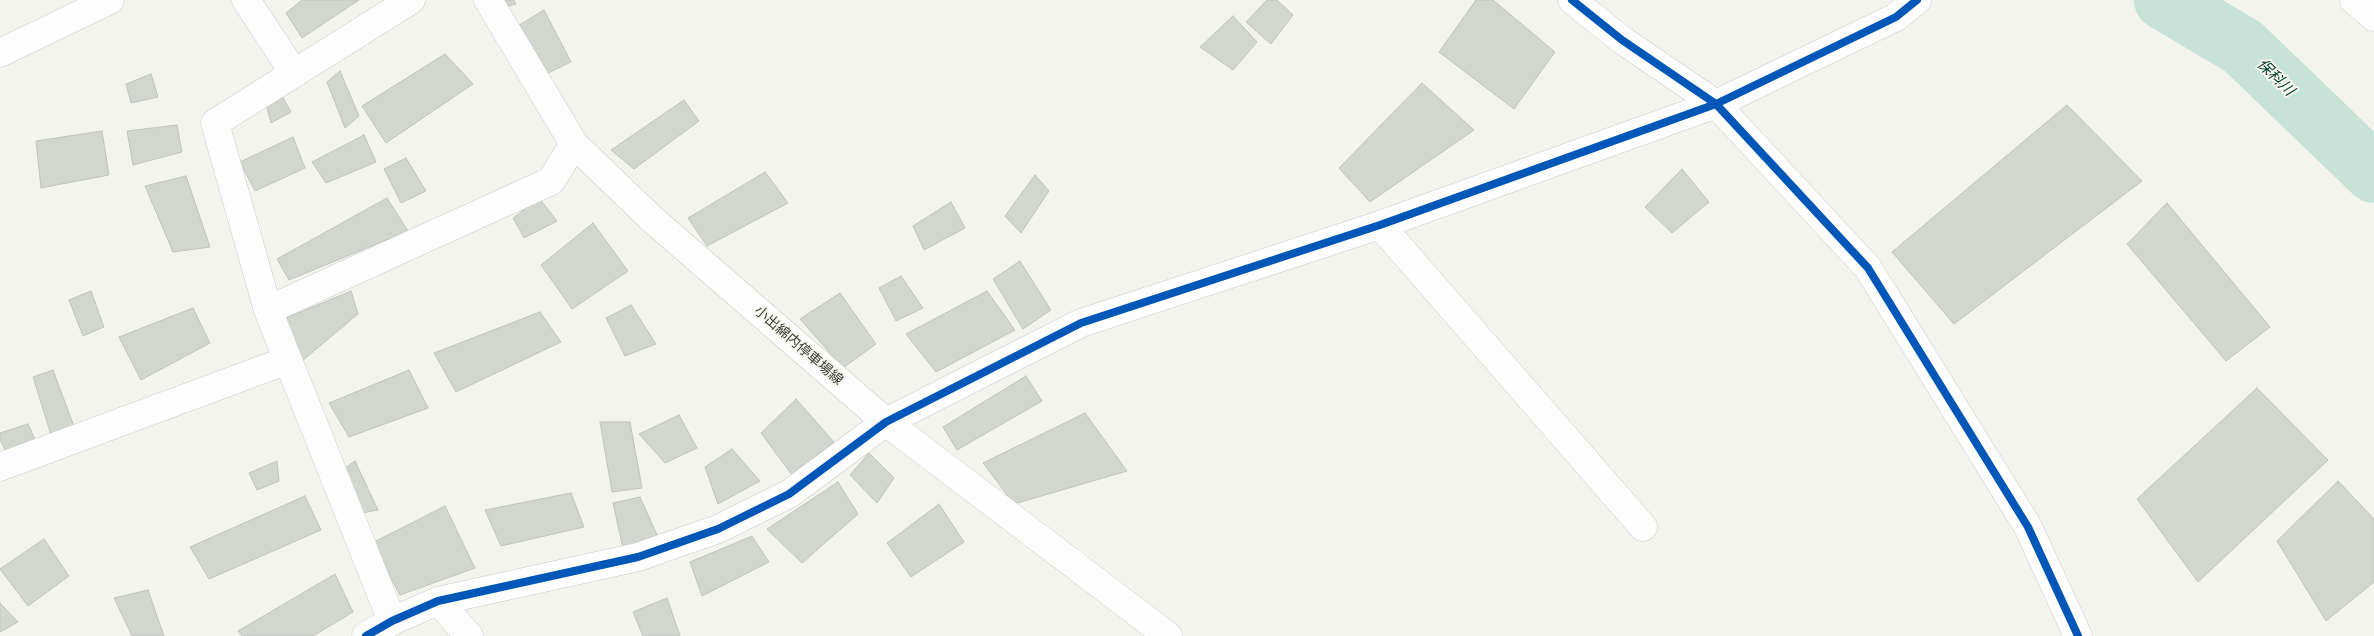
<!DOCTYPE html>
<html>
<head>
<meta charset="utf-8">
<style>
	body { margin:0 }
	canvas { display:block; background:#f4f4ef }
</style>
</head>
<body>
<canvas width="2374" height="636"></canvas>
<script>
const context = document.querySelector('canvas').getContext('2d');
context.lineJoin = 'round';
const toPath = rows => new Path2D(rows.map(r => 'M' + r).join(''));
function stroke(path, color, width, dash) { context.strokeStyle = color; context.lineWidth = width; context.lineCap = dash ? 'butt' : 'round'; context.setLineDash(dash || []); context.stroke(path); }
function fill(path, color) { context.fillStyle = color; context.fill(path, 'evenodd'); }
function label(font, color, halo, rows, align = 'center') {
  context.font = font + ' Roboto,"Noto Sans JP",sans-serif'; context.lineWidth = 4; context.setLineDash([]); context.textBaseline = 'middle'; context.strokeStyle = halo; context.fillStyle = color; for (const [text, x, y, turn = 0] of rows) {
    context.save(); context.translate(x, y); context.rotate((+turn || 0) * Math.PI / 180); context.textAlign = isNaN(turn) ? turn : align; if (halo) context.strokeText(text, 0, 0); context.fillText(text, 0, 0); context.restore();
  }
}
const river = toPath([
	[2164,0,2243,47,2374,173]
]);
const building = toPath([
	[302,0,359,0,302,38,286,13,302,0],
	[496,0,514,0,516,4,501,8,496,0],
	[1267,0,1277,0,1293,15,1271,44,1246,22,1267,0],
	[1476,0,1493,0,1555,52,1514,109,1439,52,1476,0],
	[544,10,571,62,542,76,516,27,544,10],
	[1233,16,1257,42,1233,70,1200,47,1233,16],
	[445,54,473,84,386,143,362,106,445,54],
	[340,71,359,116,345,128,327,82,340,71],
	[151,74,158,97,131,103,126,84,151,74],
	[1422,83,1474,130,1370,202,1339,168,1422,83],
	[281,94,291,112,271,123,266,104,281,94],
	[684,100,699,121,634,169,611,150,684,100],
	[2067,105,2142,181,1954,324,1892,252,2067,105],
	[177,125,182,152,133,165,127,131,177,125],
	[102,131,109,175,41,188,36,141,102,131],
	[364,135,376,162,326,183,312,162,364,135],
	[293,137,305,168,255,191,240,162,293,137],
	[406,158,426,191,401,203,384,169,406,158],
	[1682,169,1709,202,1672,233,1645,207,1682,169],
	[765,172,788,203,707,246,688,218,765,172],
	[1035,175,1049,191,1021,233,1005,216,1035,175],
	[186,176,210,247,173,252,145,186,186,176],
	[387,198,408,231,289,280,277,259,387,198],
	[539,198,557,221,524,238,513,218,539,198],
	[951,202,965,228,924,250,913,226,951,202],
	[2167,203,2270,327,2226,361,2127,244,2167,203],
	[593,223,628,271,572,309,541,265,593,223],
	[1020,261,1051,310,1023,329,993,279,1020,261],
	[901,276,923,308,896,321,879,288,901,276],
	[91,291,104,327,83,336,69,300,91,291],
	[351,291,358,314,302,361,279,321,351,291],
	[987,291,1015,330,936,372,906,334,987,291],
	[840,293,876,344,843,368,800,319,840,293],
	[631,305,656,344,625,356,606,318,631,305],
	[193,308,210,343,141,380,119,337,193,308],
	[540,312,561,342,456,392,434,353,540,312],
	[53,370,75,429,51,435,33,377,53,370],
	[409,370,428,408,349,437,329,403,409,370],
	[1026,376,1042,401,957,450,943,427,1026,376],
	[2257,388,2328,460,2198,582,2137,499,2257,388],
	[796,399,834,442,792,475,761,433,796,399],
	[1085,413,1127,471,1014,504,983,463,1085,413],
	[679,415,697,448,665,463,639,434,679,415],
	[600,422,630,422,642,488,612,492,600,422],
	[28,424,37,444,7,454,0,439,0,433,28,424],
	[732,449,760,481,718,504,705,467,732,449],
	[869,453,894,478,877,503,850,475,869,453],
	[277,461,279,481,257,490,249,473,277,461],
	[355,461,378,510,356,514,341,471,355,461],
	[2338,481,2374,519,2374,582,2326,621,2277,541,2338,481],
	[838,482,858,514,802,563,767,529,838,482],
	[571,493,584,527,501,546,485,510,571,493],
	[305,496,321,530,209,579,190,547,305,496],
	[640,497,658,537,623,548,613,503,640,497],
	[939,504,964,542,911,577,887,543,939,504],
	[445,506,475,568,400,595,372,543,445,506],
	[752,536,769,562,702,596,690,562,752,536],
	[44,539,69,576,28,606,0,569,44,539],
	[335,574,353,612,313,636,242,636,238,631,335,574],
	[148,590,164,636,132,636,114,598,148,590],
	[667,598,680,636,643,636,633,612,667,598],
	[0,603,18,622,0,632,0,603]
]);
const minor = toPath([
	[246,0,294,73],
	[1572,0,1622,40,1716,104,1868,268,2028,527,2078,636],
	[2354,0,2374,17],
	[0,53,110,0],
	[1380,225,1643,527],
	[268,310,551,181,574,144],
	[0,467,288,360],
	[438,601,469,636],
	[392,621,268,310,215,123,411,0],
	[366,636,392,621,438,601,638,557,718,529,789,494,886,422,1081,323,1380,225,1716,104,1896,17,1917,0]
]);
const major = toPath([
	[488,0,574,144,653,220,886,422,1168,636]
]);
const cycleway = toPath([
	[1572,0,1622,40,1716,104,1868,268,2028,527,2078,636],
	[366,636,392,621,438,601,638,557,718,529,789,494,886,422,1081,323,1380,225,1716,104,1896,17,1917,0]
]);
const streetNames = [
	["小出綿内停車場線",798,346,41]
];
const waterNames = [
	["保科川",2275,78,44]
];
stroke(river, '#c7e2d8', 60);
fill(building, '#d1d6cf');
stroke(building, '#c1c2bf', 1);
stroke(minor, '#cbcbc7', 29);
stroke(major, '#cbcbc7', 29);
stroke(minor, '#fdfdfd', 28);
stroke(major, '#fdfdfd', 28);
stroke(cycleway, '#0057b8', 8);
label('14px', '#3c3c39', '#f5f6ed', streetNames);
label('italic 15px', '#00392e', '#f5f6ed', waterNames);
</script>
</body>
</html>
